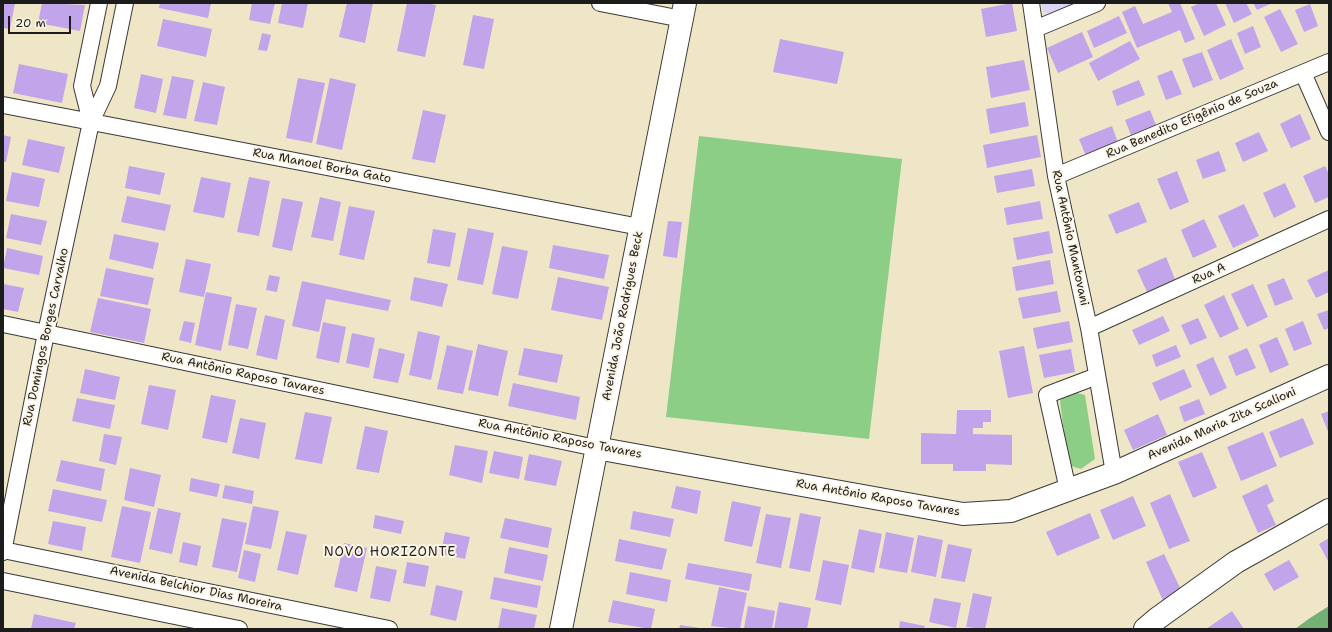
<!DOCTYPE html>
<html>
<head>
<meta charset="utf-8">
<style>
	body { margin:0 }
	#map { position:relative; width:1332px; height:632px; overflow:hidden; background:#efe6c8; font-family:"Shantell Sans",sans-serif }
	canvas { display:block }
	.frame { position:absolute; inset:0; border:4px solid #1c1c1c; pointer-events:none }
	.scale { position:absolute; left:8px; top:16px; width:63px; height:18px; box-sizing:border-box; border:2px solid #1c1c1c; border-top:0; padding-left:5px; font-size:12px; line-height:14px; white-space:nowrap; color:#1c1c1c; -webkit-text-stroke:3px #fcf5e5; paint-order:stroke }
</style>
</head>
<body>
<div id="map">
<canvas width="1332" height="632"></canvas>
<div class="frame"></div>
<div class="scale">20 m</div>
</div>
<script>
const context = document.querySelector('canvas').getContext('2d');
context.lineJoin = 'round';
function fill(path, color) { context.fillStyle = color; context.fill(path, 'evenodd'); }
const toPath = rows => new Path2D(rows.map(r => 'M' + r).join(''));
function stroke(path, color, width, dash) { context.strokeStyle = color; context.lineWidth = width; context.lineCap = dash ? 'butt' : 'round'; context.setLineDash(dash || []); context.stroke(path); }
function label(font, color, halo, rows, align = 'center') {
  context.font = font + ' "Shantell Sans",sans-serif'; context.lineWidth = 4; context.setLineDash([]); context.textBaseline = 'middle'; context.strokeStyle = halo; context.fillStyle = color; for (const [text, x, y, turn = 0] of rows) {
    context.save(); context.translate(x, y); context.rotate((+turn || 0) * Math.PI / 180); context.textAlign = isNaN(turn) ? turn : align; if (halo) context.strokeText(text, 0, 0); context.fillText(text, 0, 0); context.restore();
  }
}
const built = toPath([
	[1041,3,1082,3,1056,14,1044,13]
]);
const green = toPath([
	[699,136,902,159,869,439,666,417],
	[1069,391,1085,395,1095,459,1081,469,1068,465,1060,401]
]);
const forest = toPath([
	[1329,606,1329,629,1295,629,1310,618]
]);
const building = toPath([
	[3,3,15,3,10,29,3,28],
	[42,3,85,5,80,31,38,23],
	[160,3,211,3,208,18,159,8],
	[252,3,275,3,270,24,249,20],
	[282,3,308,3,303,28,278,23],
	[347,3,373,3,365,43,339,37],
	[407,3,424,3,436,5,425,57,397,51],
	[1012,3,1017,31,986,37,981,9],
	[1168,3,1180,3,1195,39,1185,43,1180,30,1137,48,1122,12,1135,6,1143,24,1172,12],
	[1200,3,1216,3,1226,25,1204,36,1191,7],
	[1225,3,1246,3,1252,14,1234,23],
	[1253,3,1272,3,1257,10],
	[1310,4,1318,26,1304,32,1295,10],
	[1280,9,1298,44,1281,52,1264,17],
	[473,15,494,19,484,69,463,65],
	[1119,16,1127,33,1094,48,1087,31],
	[163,19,212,29,206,57,157,46],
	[1253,26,1261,47,1245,54,1237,33],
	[1082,32,1093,57,1058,73,1047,48],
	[262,33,271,35,267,51,258,50],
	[780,39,844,52,837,84,773,72],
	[1231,39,1244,69,1220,80,1207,50],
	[1130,41,1140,59,1098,81,1089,63],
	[1202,52,1213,80,1193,88,1182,59],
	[1024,60,1030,90,991,98,986,67],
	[19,64,68,74,62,103,13,93],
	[1172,70,1182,94,1166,100,1157,76],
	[141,74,163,79,156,113,134,108],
	[172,76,194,80,186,119,163,115],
	[298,78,325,83,312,143,286,138],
	[330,78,356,84,342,150,316,144],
	[1139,80,1145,95,1117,106,1112,91],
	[203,82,225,87,217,125,194,121],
	[1025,102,1029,126,990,134,986,109],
	[423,110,446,115,435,163,412,159],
	[1150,110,1156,125,1131,135,1125,120],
	[1300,114,1311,139,1291,148,1280,124],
	[1112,126,1118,143,1086,156,1079,139],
	[1259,132,1268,151,1243,162,1235,143],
	[3,135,11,137,6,162,3,162],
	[1037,135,1041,157,987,168,983,145],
	[28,139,65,147,59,173,22,165],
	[1219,151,1226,171,1203,179,1196,160],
	[129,166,165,173,160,195,125,188],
	[1325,166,1329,174,1329,197,1315,203,1303,176],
	[1032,169,1035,186,997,193,994,176],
	[1177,171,1189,202,1170,210,1157,179],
	[12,172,45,179,39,207,6,201],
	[201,177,231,183,224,218,193,212],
	[249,177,270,181,259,236,237,232],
	[1285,183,1296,207,1274,218,1263,193],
	[127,196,171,205,165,231,121,222],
	[320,197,341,202,333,241,311,237],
	[282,198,303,202,292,251,272,247],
	[1040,201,1043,219,1007,225,1004,208],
	[1139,202,1147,222,1116,234,1108,215],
	[1244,204,1259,236,1233,248,1218,216],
	[349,206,375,211,364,260,339,255],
	[11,214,47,221,41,245,6,238],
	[1204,219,1217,247,1193,258,1181,230],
	[668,221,682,222,677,258,663,256],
	[468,228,494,233,483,285,457,280],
	[433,229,456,233,450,267,427,263],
	[1049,231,1053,253,1017,260,1013,238],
	[114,234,159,243,153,269,109,259],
	[553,245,609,255,604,279,549,268],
	[502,246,528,251,518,299,492,294],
	[7,248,43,256,39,275,3,268],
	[1166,257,1175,279,1147,292,1137,270],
	[186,259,211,264,204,297,179,292],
	[1050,260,1054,284,1016,291,1012,267],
	[106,268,154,278,148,305,100,296],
	[1329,270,1329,292,1316,298,1307,280],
	[269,275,280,277,277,292,266,290],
	[414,277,448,284,442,307,410,300],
	[558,277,609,287,602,320,551,310],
	[1284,278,1293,299,1275,306,1267,285],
	[302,281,391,300,388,311,326,299,319,332,292,326],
	[3,284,24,288,18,312,3,309],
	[1253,284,1268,317,1247,327,1231,294],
	[1057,291,1061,312,1023,319,1018,298],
	[206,292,232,297,221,351,195,345],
	[1224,295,1239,329,1220,338,1204,305],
	[98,298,151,309,144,343,90,332],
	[236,304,257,308,248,349,228,345],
	[1329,310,1329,328,1324,330,1317,314],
	[265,315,285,320,277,360,256,355],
	[1163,316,1170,331,1139,345,1132,330],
	[1198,318,1207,338,1190,345,1181,325],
	[184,321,195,323,191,343,179,340],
	[1069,321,1073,342,1037,349,1033,328],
	[1303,321,1312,344,1294,351,1285,329],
	[323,322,346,327,339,363,316,358],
	[418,331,440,336,431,380,409,375],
	[352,333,375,338,369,368,346,363],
	[1277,337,1289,365,1270,373,1259,345],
	[478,344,508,351,498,396,468,390],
	[447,345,473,351,463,394,437,389],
	[1176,345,1181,357,1156,367,1152,355],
	[1024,346,1033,393,1008,398,999,351],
	[379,348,405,354,398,383,373,378],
	[524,348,563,355,557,383,518,375],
	[1247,348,1256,368,1236,376,1228,356],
	[1071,349,1075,372,1044,378,1039,355],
	[1213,357,1227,388,1210,396,1196,365],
	[85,369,120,377,115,400,80,393],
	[1184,369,1192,387,1160,401,1152,383],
	[513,383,580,397,576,420,508,406],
	[149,385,176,390,168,430,141,424],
	[211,395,236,400,227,443,202,438],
	[77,398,115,405,110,429,72,421],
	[1199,399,1205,414,1184,422,1179,407],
	[957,410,991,410,991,422,983,422,983,428,973,428,973,434,1012,435,1012,465,986,464,986,471,953,471,953,464,921,464,921,433,956,434],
	[1329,411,1329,434,1321,414],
	[305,412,332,417,322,464,295,459],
	[1158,414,1167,435,1133,450,1124,430],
	[240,418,266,423,259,459,232,453],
	[1303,418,1314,444,1280,458,1269,432],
	[365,426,388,431,379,473,356,469],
	[1263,432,1277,466,1241,481,1227,447],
	[104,434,122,437,116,465,99,461],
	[455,445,488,451,482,483,449,475],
	[494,451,523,457,519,479,489,473],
	[1202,452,1217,488,1193,498,1178,462],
	[529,454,562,461,556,486,524,480],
	[61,460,105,469,101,491,56,481],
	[130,468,161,475,154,507,124,500],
	[191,478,220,484,217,497,189,491],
	[1267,484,1274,501,1267,505,1276,525,1258,533,1242,496],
	[225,485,254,491,252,504,222,498],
	[676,486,701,491,697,514,671,508],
	[53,489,107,500,102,522,48,511],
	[1170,494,1190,541,1169,549,1150,503],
	[1133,496,1146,526,1113,540,1100,510],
	[732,501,761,507,752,547,724,541],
	[122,506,151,512,140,563,111,557],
	[253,506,279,511,271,549,245,544],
	[158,508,181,513,172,554,149,549],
	[633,511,674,519,670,537,630,529],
	[800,513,821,517,810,572,789,568],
	[1090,513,1100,538,1057,556,1046,532],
	[766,514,791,518,781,568,756,563],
	[375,515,404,521,401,534,373,528],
	[222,518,247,523,237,572,212,567],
	[505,518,552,528,548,548,500,538],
	[53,521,86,527,82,551,48,544],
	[859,529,882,534,874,573,851,568],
	[286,531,307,535,298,575,277,570],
	[445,532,470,537,465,559,441,554],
	[886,532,914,538,907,573,879,568],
	[918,535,943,540,936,577,911,572],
	[1329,538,1329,563,1319,544],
	[619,539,667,549,662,570,615,561],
	[183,542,201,546,197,566,179,562],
	[344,543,367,548,357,592,334,587],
	[948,544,972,549,965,582,941,578],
	[509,547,548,555,543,581,504,573],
	[244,550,261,554,255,582,238,578],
	[1164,554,1183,594,1164,603,1146,562],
	[823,560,849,565,841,605,815,600],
	[1289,560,1299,577,1274,591,1264,574],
	[407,562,429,566,425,587,403,583],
	[688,563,752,574,749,591,685,579],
	[376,566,397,570,390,602,370,598],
	[630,572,671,580,667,602,626,594],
	[494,577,541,586,537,608,490,599],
	[436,585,463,591,456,621,430,615],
	[719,587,747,593,740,629,711,626],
	[973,593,992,597,985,629,966,627],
	[934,598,961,603,956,628,929,622],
	[613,600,655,609,651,629,608,622],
	[779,602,811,608,807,629,774,629],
	[748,606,775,611,772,629,744,628],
	[502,608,537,615,534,629,498,629],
	[1232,611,1244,629,1206,629],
	[34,614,76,623,74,629,31,629],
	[900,621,925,626,924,629,899,629],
	[680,625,700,628,700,629,679,629]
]);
const street = toPath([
	[600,3,682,19],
	[1031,3,1056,176,1089,328,1114,473],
	[1035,29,1097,3],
	[1303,73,1329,132],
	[3,105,640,227],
	[91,122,82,86,99,3],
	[1056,176,1329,62],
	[3,324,596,448],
	[1089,328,1329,219],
	[1068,490,1047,395,1097,376],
	[3,550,389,629],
	[3,552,46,333,91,122,108,86,125,3],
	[3,581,239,629]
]);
const secondary = toPath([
	[596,448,963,514,1011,511,1114,473,1329,376],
	[561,629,685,3],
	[1145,629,1158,618,1236,562,1329,510]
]);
const streetNames = [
	["Rua Benedito Efigênio de Souza",1192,119,-23],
	["Rua Manoel Borba Gato",322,166,11],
	["Rua Antônio Mantovani",1070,238,78],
	["Rua A",1209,274,-24],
	["Avenida João Rodrigues Beck",623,316,-79],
	["Rua Domingos Borges Carvalho",46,337,-78],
	["Rua Antônio Raposo Tavares",243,374,12],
	["Avenida Maria Zita Scalioni",1222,424,-24],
	["Rua Antônio Raposo Tavares",560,439,11],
	["Rua Antônio Raposo Tavares",878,498,10],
	["Avenida Belchior Dias Moreira",196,589,12]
];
const neighbourhoodNames = [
	["NOVO HORIZONTE",390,553]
];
fill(built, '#ded5f5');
fill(green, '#8dce86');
fill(forest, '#72b173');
fill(building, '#c1a4ea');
stroke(street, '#3c3a36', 18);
stroke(secondary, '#3c3a36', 24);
stroke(street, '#fff', 16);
stroke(secondary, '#fff', 22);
label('12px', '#1c1c1c', '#fcf5e5', streetNames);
context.letterSpacing = '1px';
label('13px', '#1c1c1c', '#fcf5e5', neighbourhoodNames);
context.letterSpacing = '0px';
</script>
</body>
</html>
